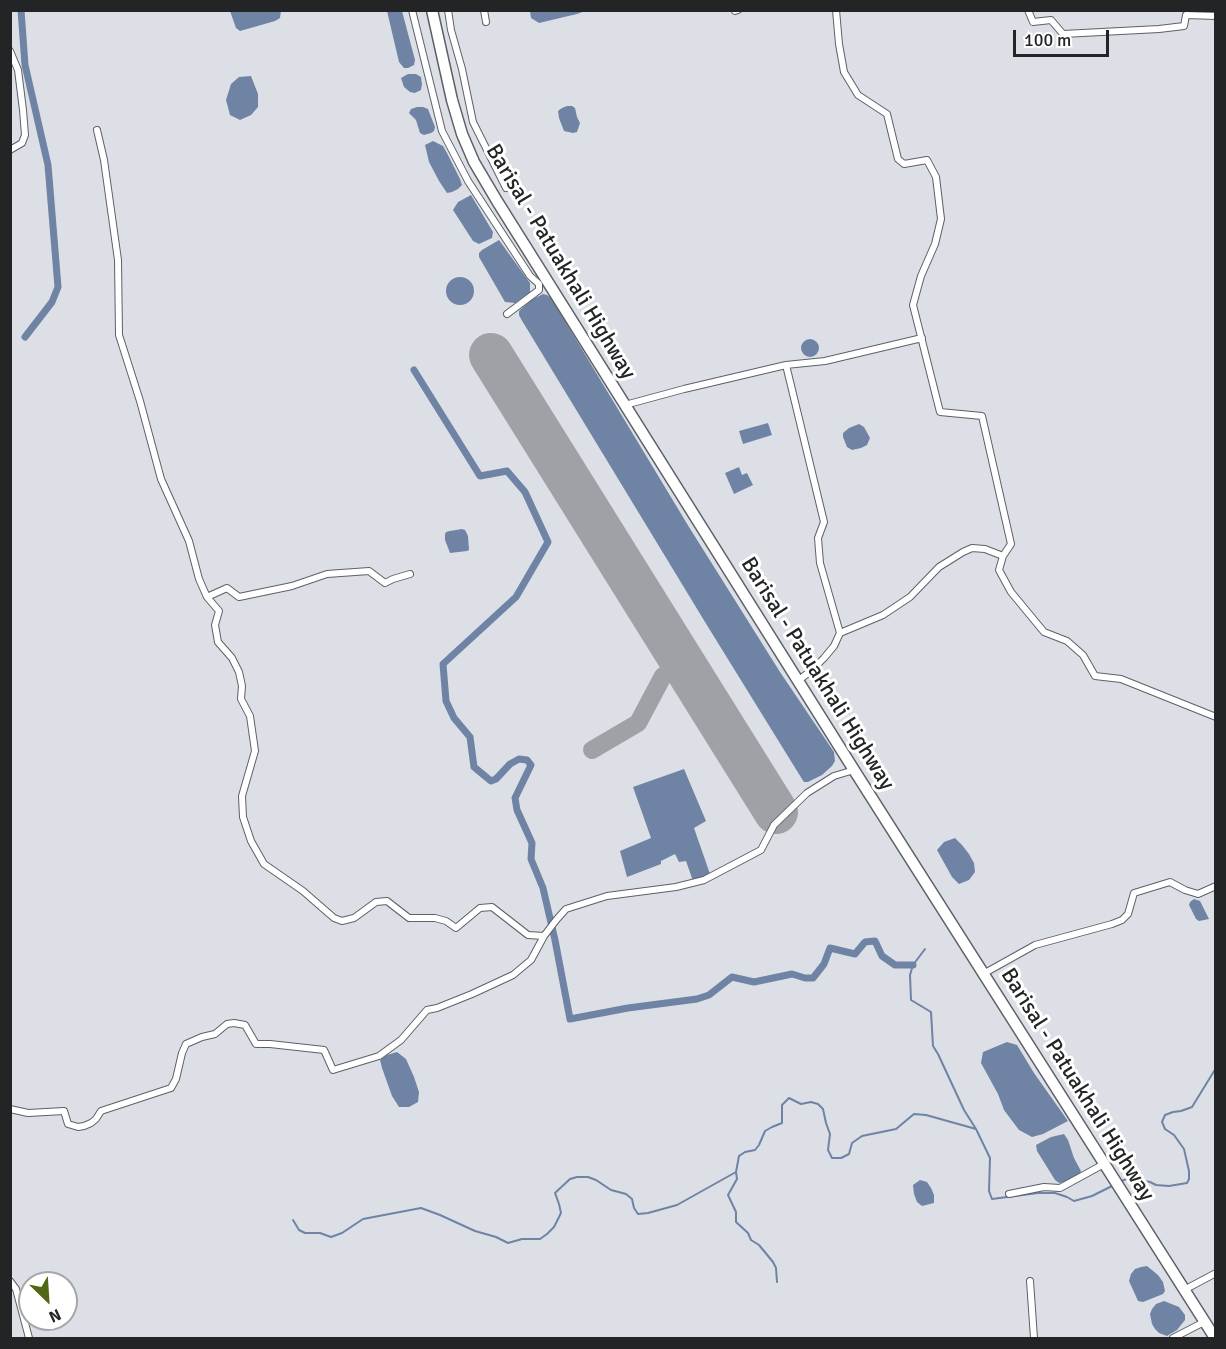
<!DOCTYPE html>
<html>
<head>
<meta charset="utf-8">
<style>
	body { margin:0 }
	#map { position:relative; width:1226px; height:1349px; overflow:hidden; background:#dce0e6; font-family:Signika,sans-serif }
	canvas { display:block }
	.frame { position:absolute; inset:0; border:12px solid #222426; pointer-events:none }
	.north { position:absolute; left:18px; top:1271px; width:60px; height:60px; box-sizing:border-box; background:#fff; border:2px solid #a7a7a8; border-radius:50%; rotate:155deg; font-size:16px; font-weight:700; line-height:24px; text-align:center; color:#222426 }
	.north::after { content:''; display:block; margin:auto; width:21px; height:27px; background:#526714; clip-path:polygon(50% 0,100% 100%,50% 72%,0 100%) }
	.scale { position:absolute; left:1013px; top:30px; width:96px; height:27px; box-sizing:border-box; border:3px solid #222426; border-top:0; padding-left:8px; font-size:18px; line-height:21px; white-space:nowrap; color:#222426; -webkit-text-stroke:4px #fff; paint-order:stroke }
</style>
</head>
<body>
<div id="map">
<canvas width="1226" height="1349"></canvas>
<div class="frame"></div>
<div class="north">N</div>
<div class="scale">100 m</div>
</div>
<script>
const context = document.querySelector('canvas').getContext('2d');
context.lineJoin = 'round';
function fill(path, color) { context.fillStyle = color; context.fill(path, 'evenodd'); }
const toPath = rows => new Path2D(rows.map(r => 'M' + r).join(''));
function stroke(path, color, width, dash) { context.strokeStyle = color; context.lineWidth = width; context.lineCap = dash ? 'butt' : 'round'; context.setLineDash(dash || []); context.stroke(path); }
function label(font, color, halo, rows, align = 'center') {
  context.font = font + ' Signika,sans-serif'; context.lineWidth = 6; context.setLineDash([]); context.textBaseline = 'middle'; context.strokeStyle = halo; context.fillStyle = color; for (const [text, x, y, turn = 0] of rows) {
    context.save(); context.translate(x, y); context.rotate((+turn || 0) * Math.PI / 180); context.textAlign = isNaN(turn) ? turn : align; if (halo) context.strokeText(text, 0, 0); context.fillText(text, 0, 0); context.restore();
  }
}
const water = toPath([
	[281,10,280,18,275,21,240,31,236,28,230,11],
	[387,11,402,11,415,60,414,65,408,68,404,68,399,62],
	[530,11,530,10,585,11,577,14,539,23,531,18],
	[408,74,416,74,421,77,422,84,421,90,415,93,410,92,404,87,401,78],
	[251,76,258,94,258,107,251,115,240,120,230,115,226,100,231,84,239,77],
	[567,106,572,106,575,108,577,117,580,123,577,132,573,133,564,131,559,118,558,111,562,108],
	[417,107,423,107,428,109,435,127,434,131,431,133,424,135,420,133,416,120,409,113,411,109],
	[433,141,443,146,447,153,460,179,462,185,458,189,452,192,447,193,439,181,429,162,425,145],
	[471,195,493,232,492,238,479,244,473,241,453,210,458,202],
	[499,240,530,283,530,292,515,303,505,302,479,257,479,253,482,250],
	'446 291a14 14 0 1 1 28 0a14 14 0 1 1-28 0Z',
	[543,294,547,295,551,298,689,527,780,672,834,752,835,761,832,766,822,775,808,782,804,782,802,779,705,622,521,319,519,315,519,311,531,300],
	'801 348a9 9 0 1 1 18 0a9 9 0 1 1-18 0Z',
	[768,423,772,435,743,444,739,431],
	[859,424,864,427,870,438,867,445,861,448,852,450,847,447,843,437,843,433,849,428],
	[739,467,742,475,747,473,753,485,734,494,725,473],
	[462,529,465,530,468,536,469,550,467,551,450,553,445,540,445,534,446,532,450,531],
	[684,769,706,821,694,828,710,874,693,881,686,861,679,862,675,854,661,861,661,864,627,877,620,851,651,838,633,787],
	[955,838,962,845,969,854,974,863,975,872,969,880,959,884,952,877,937,850,944,842],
	[1194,899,1200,901,1209,919,1199,921,1196,919,1189,905,1190,902],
	[1007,1042,1017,1045,1034,1073,1068,1121,1043,1134,1032,1137,1019,1130,1004,1110,998,1094,981,1063,983,1052],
	[397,1052,406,1059,414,1077,419,1092,418,1102,409,1107,399,1107,392,1096,382,1068,380,1060,387,1055],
	[1064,1134,1068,1140,1074,1158,1081,1171,1079,1175,1070,1181,1059,1183,1055,1180,1037,1151,1036,1145,1051,1137],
	[920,1180,927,1182,931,1188,934,1195,934,1203,922,1206,917,1202,914,1194,913,1185],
	[1147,1266,1158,1275,1163,1282,1165,1291,1163,1294,1143,1302,1138,1301,1129,1281,1131,1274,1135,1269,1141,1267],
	[1164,1301,1179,1307,1185,1315,1185,1320,1177,1330,1167,1336,1159,1333,1155,1329,1152,1324,1150,1314,1152,1309,1156,1304]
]);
const stream = toPath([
	[925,949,913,965,910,975,911,1000,931,1012,933,1046,938,1054,964,1110,976,1129,990,1158,989,1191,992,1199,1038,1193,1055,1193,1067,1197,1074,1201,1092,1196,1114,1185],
	[736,1172,737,1179,728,1195,736,1212,736,1222,748,1233,751,1240,759,1245,773,1262,776,1268,777,1282],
	[1119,1182,1129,1178,1150,1182,1156,1185,1169,1186,1187,1183,1189,1179,1189,1171,1184,1149,1174,1135,1165,1129,1162,1122,1165,1115,1173,1112,1181,1111,1192,1107,1216,1068],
	[293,1220,299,1230,305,1233,320,1233,331,1237,342,1233,363,1219,421,1208,440,1215,475,1231,496,1237,508,1243,522,1239,540,1239,547,1234,554,1227,561,1213,559,1204,555,1193,570,1179,577,1177,588,1177,596,1180,611,1190,626,1194,632,1199,634,1208,638,1214,648,1213,677,1205,736,1172,739,1156,745,1152,755,1150,759,1145,765,1131,772,1127,782,1123,782,1105,789,1098,801,1104,811,1102,818,1104,823,1109,826,1123,830,1134,828,1150,832,1158,841,1158,849,1154,852,1143,862,1136,896,1129,914,1114,926,1115,976,1129]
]);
const canal = toPath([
	[21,10,25,65,48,165,58,287,52,302,25,337],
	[414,370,480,476,507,471,525,492,548,542,516,597,443,664,446,701,454,718,470,737,474,767,491,781,496,779,510,764,519,759,527,760,531,765,515,798,517,810,532,843,531,859,543,888,555,940,570,1019,628,1008,697,999,709,995,732,977,754,982,792,974,805,978,813,978,824,964,830,948,855,954,865,942,875,941,882,956,895,965,913,965]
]);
const taxiway = toPath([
	[592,750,638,723,663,676,683,663]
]);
const runway = toPath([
	[491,355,776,812]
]);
const minor = toPath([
	[412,10,442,131,468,181,530,276,539,284,539,290,507,314],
	[448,10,451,30,462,69,473,122,506,188],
	[484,10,486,22],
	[836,10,839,44,844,72,858,95,887,114,898,159,904,164,927,160,936,177,941,219,935,244,921,276,913,305,940,412,982,416,1011,544,1003,556,999,570,1011,592,1044,632,1067,641,1083,655,1095,676,1121,679,1216,717],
	[1028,10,1033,22,1051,20,1063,34,1159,29,1184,26,1186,15,1216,16],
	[735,11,738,10],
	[10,51,18,70,23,110,25,135,22,143,10,150],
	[97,130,104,160,118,260,119,335,140,401,161,479,189,541,199,579,207,597],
	[786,365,824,522,818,538,820,563,840,633,834,646,824,658,812,670,799,680],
	[625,405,684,389,786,365,825,361,922,338],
	[410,574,393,579,385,583,369,571,327,574,292,586,239,597,227,588,207,597,219,611,215,625,218,642,232,658,239,672,242,686,241,699,250,716,255,751,242,796,243,817,251,841,264,864,303,891,334,918,342,921,354,918,376,902,387,901,409,918,435,918,446,921,456,928,480,908,492,907,528,935,544,936],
	[840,633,883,615,910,597,939,567,963,552,972,548,985,549,1003,556],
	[983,974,1035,945,1112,924,1122,920,1128,914,1134,893,1170,882,1185,890,1198,894,1216,886],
	[10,1109,28,1113,64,1111,68,1124,78,1127,84,1126,91,1123,96,1119,101,1111,171,1088,176,1079,182,1053,186,1044,202,1037,215,1034,227,1024,234,1023,245,1025,256,1044,270,1044,324,1050,333,1070,379,1056,401,1040,427,1010,437,1008,472,994,513,975,531,960,544,936,557,919,566,909,607,896,676,887,704,880,761,850,774,825,807,793,834,776,854,770],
	[1009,1194,1044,1187,1060,1188,1104,1164],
	[10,1281,16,1289,29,1338],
	[1030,1281,1034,1338],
	[1184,1290,1216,1273],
	[1173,1338,1204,1322]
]);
const trunk = toPath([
	[432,10,452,100,462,134,474,162,497,201,854,770,1215,1338]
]);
const streetNames = [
	["Barisal - Patuakhali Highway",560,262,59],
	["Barisal - Patuakhali Highway",817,674,58],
	["Barisal - Patuakhali Highway",1077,1085,58]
];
fill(water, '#6f83a5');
stroke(stream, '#6f83a5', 2);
stroke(canal, '#6f83a5', 7);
stroke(taxiway, '#9ea2a6', 18);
stroke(runway, '#9ea2a6', 44);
stroke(minor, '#5d6065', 8);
stroke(trunk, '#5d6065', 13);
stroke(minor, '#fff', 6);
stroke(trunk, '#fff', 10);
label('22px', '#222426', '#fff', streetNames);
</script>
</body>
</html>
